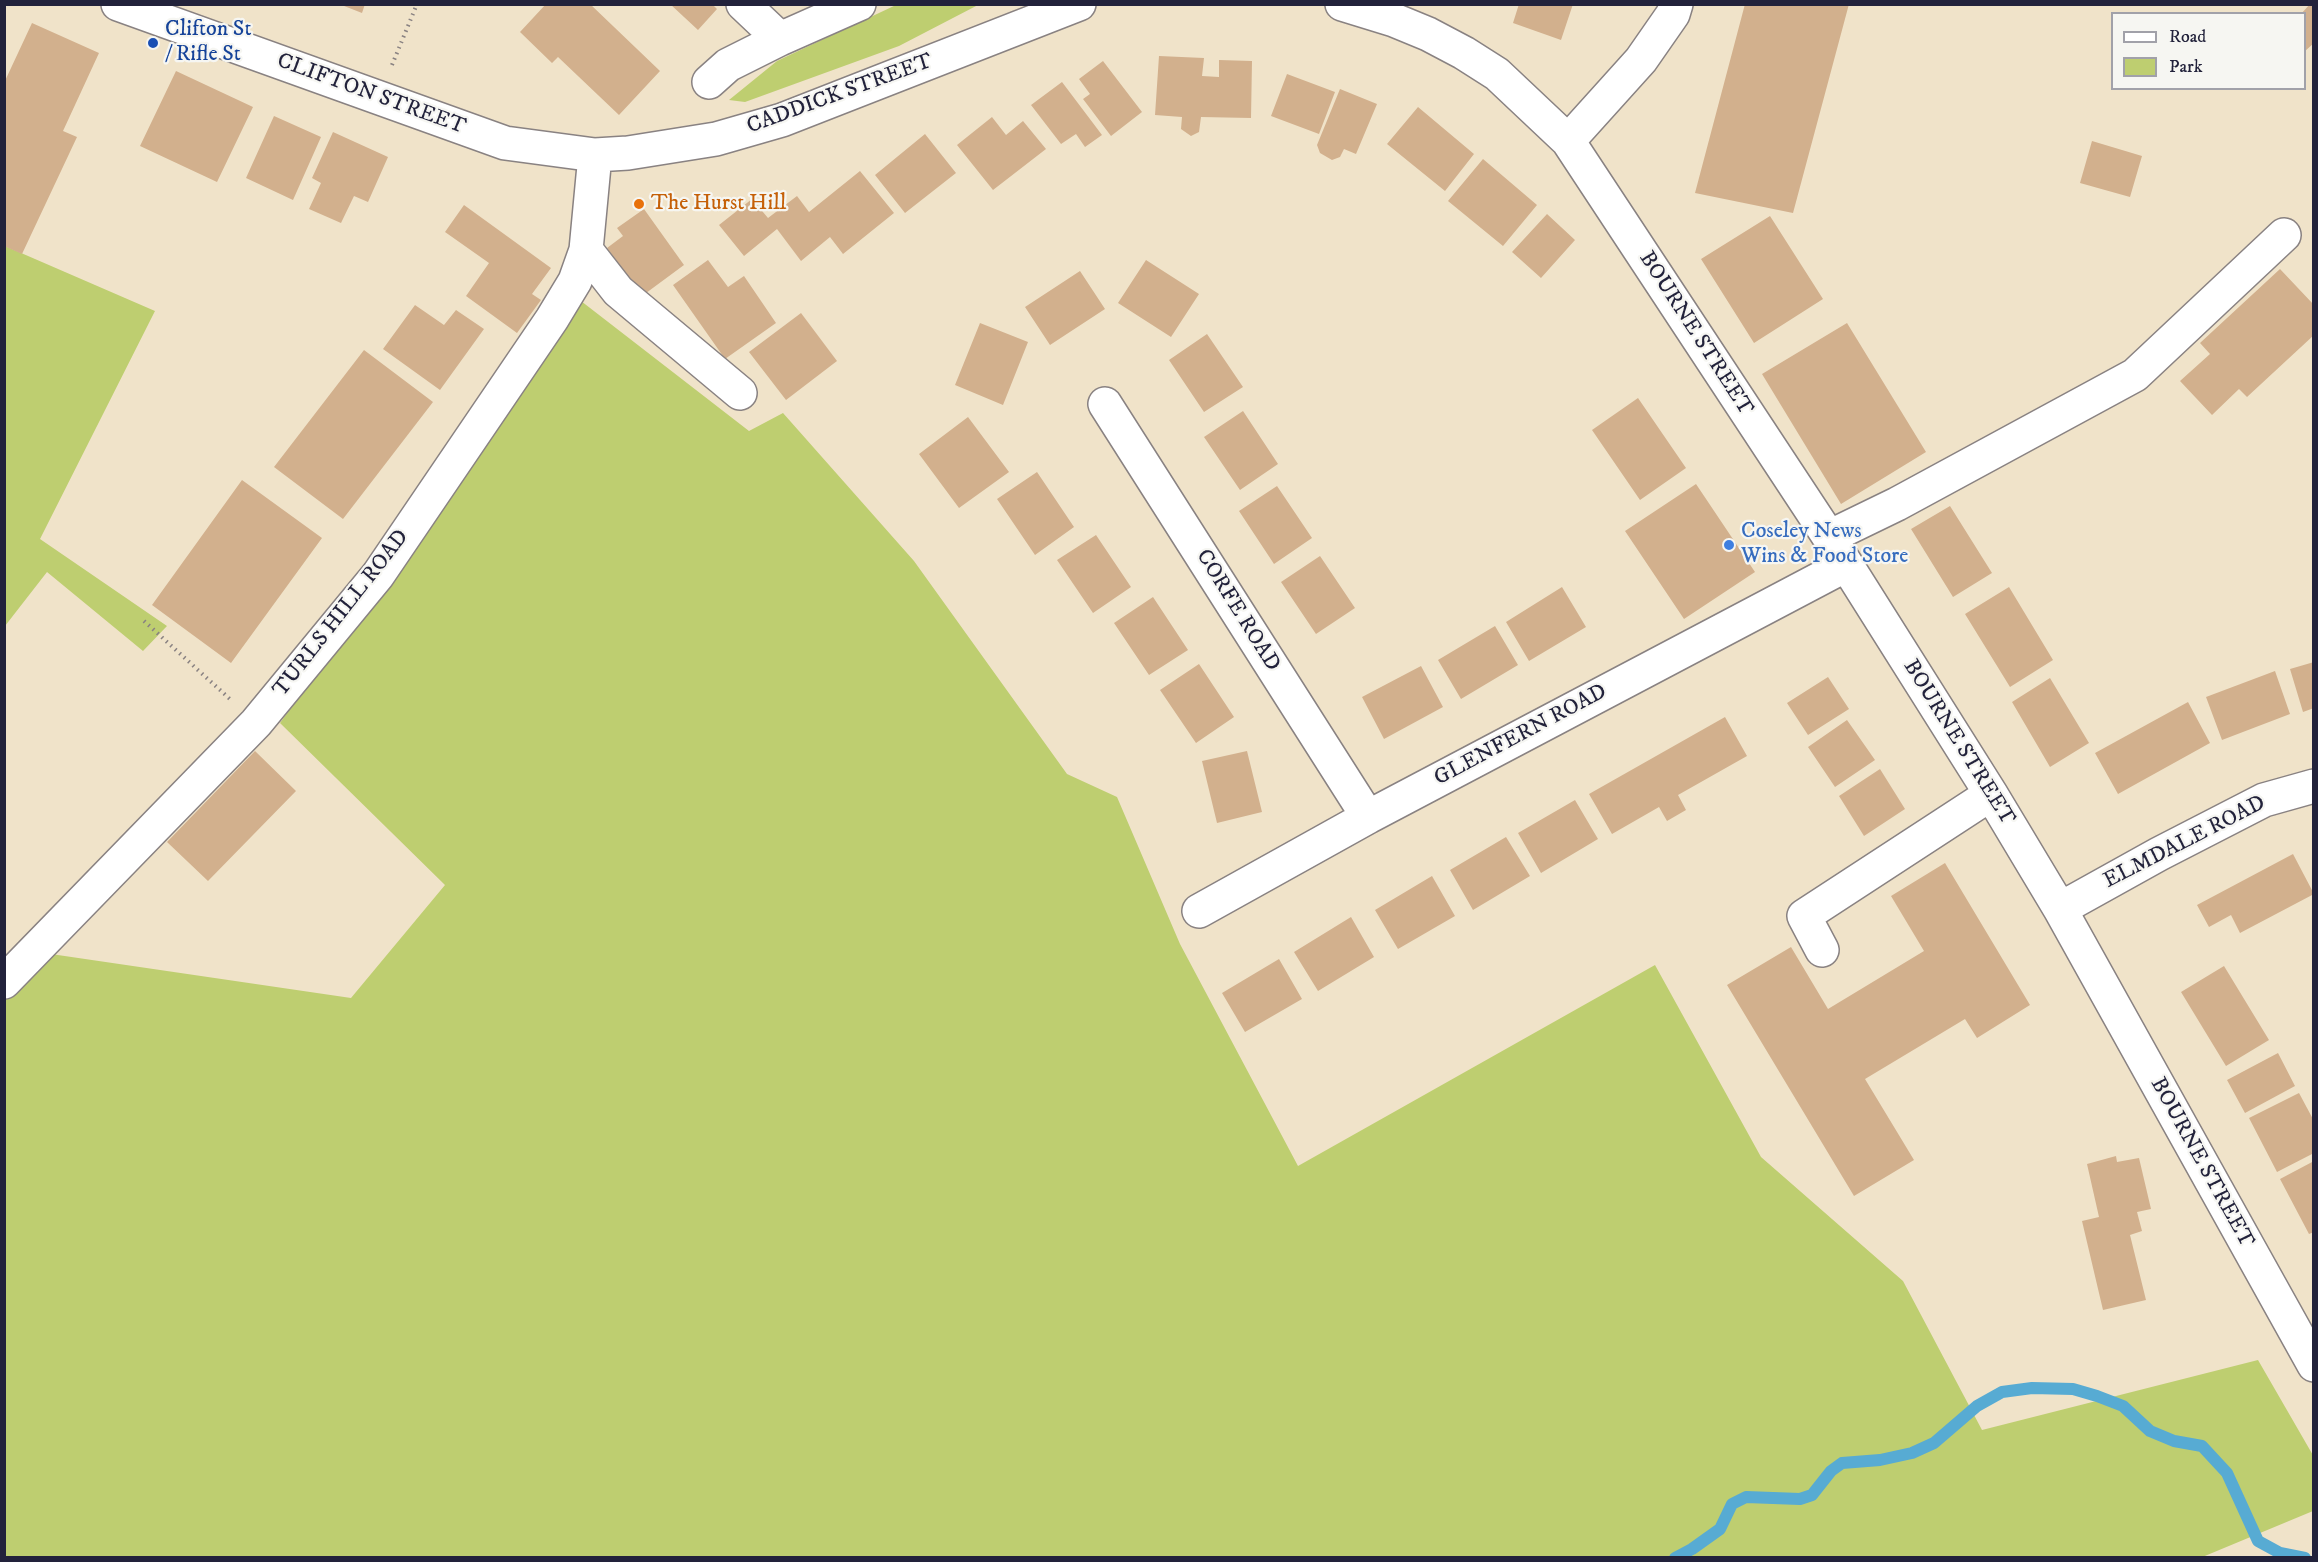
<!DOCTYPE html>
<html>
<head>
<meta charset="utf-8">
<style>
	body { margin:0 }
	#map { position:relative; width:2318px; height:1562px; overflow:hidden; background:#f0e3c9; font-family:"IM FELL DW Pica",serif }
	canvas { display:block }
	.frame { position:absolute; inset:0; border:6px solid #22223b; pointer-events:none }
	.legend { position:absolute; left:2111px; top:12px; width:195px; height:78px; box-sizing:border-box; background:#f6f6f2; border:2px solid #a1a1a9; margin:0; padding:8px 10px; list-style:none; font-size:18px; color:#22223b }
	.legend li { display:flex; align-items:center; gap:12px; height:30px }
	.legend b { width:30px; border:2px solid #a1a1a9 }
</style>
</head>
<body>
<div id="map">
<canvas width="2318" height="1562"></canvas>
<div class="frame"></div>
<ul class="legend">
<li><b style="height:8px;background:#fff"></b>Road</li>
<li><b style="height:16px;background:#bece70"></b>Park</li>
</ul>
</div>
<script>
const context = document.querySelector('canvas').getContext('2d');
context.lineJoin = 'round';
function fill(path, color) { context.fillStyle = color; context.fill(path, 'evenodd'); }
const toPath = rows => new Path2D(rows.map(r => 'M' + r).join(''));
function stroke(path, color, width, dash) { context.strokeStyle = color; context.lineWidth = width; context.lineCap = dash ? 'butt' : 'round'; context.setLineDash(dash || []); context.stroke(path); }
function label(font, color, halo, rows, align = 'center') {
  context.font = font + ' "IM FELL DW Pica",serif'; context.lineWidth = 4.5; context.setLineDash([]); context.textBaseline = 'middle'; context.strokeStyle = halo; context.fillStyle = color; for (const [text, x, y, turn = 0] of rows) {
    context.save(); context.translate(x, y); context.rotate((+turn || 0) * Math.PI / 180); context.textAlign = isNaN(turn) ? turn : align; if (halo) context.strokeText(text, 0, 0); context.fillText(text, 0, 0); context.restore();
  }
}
const green = toPath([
	[896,5,978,5,899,46,745,102,729,100,777,61],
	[5,246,155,311,40,539,167,626,143,651,47,572,5,626],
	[581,301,749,431,783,413,914,561,1067,774,1117,797,1180,944,1298,1166,1655,965,1761,1157,1903,1281,1982,1430,2258,1360,2314,1457,2313,1511,2200,1558,5,1558,5,1000,51,954,351,998,445,885,280,723]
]);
const stream = toPath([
	[1675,1558,1692,1549,1720,1529,1732,1504,1746,1497,1800,1499,1812,1495,1831,1471,1842,1463,1880,1460,1912,1453,1934,1443,1977,1406,2002,1392,2032,1388,2073,1389,2097,1396,2123,1406,2150,1431,2174,1441,2202,1446,2227,1473,2258,1541,2280,1553,2305,1558]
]);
const building = toPath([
	[339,4,365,4,362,13],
	[546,4,590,4,660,71,619,115,558,57,552,63,520,32],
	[670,4,712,4,717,9,698,30],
	[1519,4,1573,4,1561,40,1513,23],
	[1745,4,1849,4,1793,213,1695,193],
	[2310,4,2314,4,2314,43,2304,52,2304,14,2301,14],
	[32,23,99,53,63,131,77,137,22,254,4,246,4,83],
	[1159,56,1204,58,1202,76,1219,77,1219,60,1252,61,1251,118,1201,117,1199,132,1191,136,1181,129,1182,117,1155,115],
	[1103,61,1142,112,1111,136,1083,99,1090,94,1079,79],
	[176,71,253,107,217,182,140,146],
	[1287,74,1335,92,1319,134,1271,116],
	[1062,82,1102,135,1085,147,1076,134,1061,144,1031,105],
	[1340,89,1377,104,1356,154,1344,149,1340,157,1332,160,1320,153,1317,145],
	[1418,107,1474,154,1445,191,1387,144],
	[274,116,321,137,293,200,246,178],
	[992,117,1006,135,1023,121,1046,149,993,190,957,145],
	[333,132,388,157,368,202,354,196,341,223,309,209,321,183,312,178],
	[925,134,956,173,905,213,875,175],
	[2092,141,2142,156,2130,197,2080,183],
	[1483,159,1537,205,1503,246,1448,201],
	[860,171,894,213,843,254,830,237,801,261,777,229,744,256,719,225,752,199,768,218,797,196,809,212],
	[464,205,551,268,532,294,541,300,517,333,466,296,489,263,445,232],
	[644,209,684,265,642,296,607,248,623,236,617,228],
	[1547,214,1575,240,1541,278,1512,252],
	[1770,216,1823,299,1754,343,1701,259],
	[708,260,728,287,744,276,776,323,725,359,673,285],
	[1146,260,1199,294,1171,337,1118,303],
	[2280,269,2314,305,2314,335,2247,397,2239,389,2212,415,2180,381,2210,354,2200,343],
	[1080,271,1105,309,1050,345,1025,307],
	[415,305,444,325,456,310,484,329,440,390,383,349],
	[801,313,837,361,786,400,749,352],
	[980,323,1028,342,1003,405,955,385],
	[1847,323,1926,452,1841,504,1762,374],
	[1207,334,1243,387,1204,412,1169,360],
	[364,350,433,402,343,519,274,467],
	[1638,398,1686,468,1640,500,1592,430],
	[1243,411,1278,464,1240,490,1204,437],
	[968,417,1009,472,959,508,919,454],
	[1037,472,1074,527,1035,555,997,499],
	[242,480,322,538,231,663,152,605],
	[1696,484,1755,572,1684,619,1625,531],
	[1277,486,1312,538,1274,564,1239,511],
	[1950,506,1992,573,1953,597,1911,529],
	[1096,535,1131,587,1093,613,1057,560],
	[1320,556,1355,608,1316,634,1281,582],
	[1562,587,1586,627,1529,661,1506,622],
	[2009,587,2053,660,2010,687,1965,614],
	[1153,597,1188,650,1149,675,1114,623],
	[1495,626,1518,665,1461,699,1438,660],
	[2314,662,2314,708,2303,712,2290,669],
	[1199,664,1234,717,1196,743,1160,690],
	[1421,666,1443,707,1384,739,1362,697],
	[2275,671,2290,714,2222,740,2206,697],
	[1828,677,1849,709,1808,735,1787,703],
	[2050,678,2089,743,2050,767,2012,702],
	[2188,702,2210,743,2118,794,2095,753],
	[1725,717,1747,756,1678,795,1686,810,1667,821,1659,807,1612,834,1589,794],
	[1847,720,1875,760,1835,787,1808,747],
	[255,751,296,791,208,881,167,842],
	[1247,751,1262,812,1217,823,1202,761],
	[1880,769,1905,809,1864,836,1839,796],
	[1575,800,1598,839,1541,873,1518,833],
	[1506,837,1530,876,1473,910,1450,870],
	[2293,854,2314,894,2240,933,2231,915,2209,927,2197,905],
	[1945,863,2030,1005,1977,1038,1965,1019,1865,1079,1914,1160,1854,1196,1727,985,1791,947,1828,1009,1924,951,1891,896],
	[1432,876,1455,916,1398,949,1375,910],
	[1351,917,1374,957,1318,991,1294,952],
	[1279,959,1302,999,1245,1032,1222,993],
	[2224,966,2269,1040,2226,1066,2181,992],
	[2278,1053,2295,1086,2245,1113,2227,1080],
	[2299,1093,2314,1121,2314,1153,2277,1172,2249,1118],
	[2116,1156,2117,1162,2139,1158,2151,1209,2137,1212,2142,1231,2130,1235,2146,1300,2103,1310,2082,1221,2099,1217,2087,1164],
	[2314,1161,2314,1232,2309,1234,2280,1179]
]);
const path = toPath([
	[392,65,417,4],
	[144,621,231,700]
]);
const minor = toPath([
	[118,4,505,143,595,155,628,153,716,139,782,120,1079,4],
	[743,4,780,39],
	[1342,4,1394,20,1428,34,1464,53,1497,74,1568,141,1829,537,1991,794,2060,909,2314,1365],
	[709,82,728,65,780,39,859,4],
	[1568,141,1641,60,1673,14,1676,4],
	[586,250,618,291,740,393],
	[1105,404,1368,817],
	[1829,537,1897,504,2135,375,2284,235],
	[2060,909,2159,854,2264,800,2314,786],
	[1199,911,1368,817,1846,565],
	[1822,950,1804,916,1991,794],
	[4,982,256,723,378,575,552,319,575,281,586,250,595,155]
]);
const markers = [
	[153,43,6,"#1a4fb4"],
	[639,204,6,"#e8710a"],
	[1729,545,6,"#3f7fe0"]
];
const transitNames = [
	["Clifton St",165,30],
	["/ Rifle St",165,55]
];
const streetNames = [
	["CLIFTON STREET",371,95,20],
	["CADDICK STREET",840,95,-20],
	["BOURNE STREET",1695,334,57],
	["CORFE ROAD",1237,611,58],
	["TURLS HILL ROAD",342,614,-52],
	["GLENFERN ROAD",1521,736,-28],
	["BOURNE STREET",1958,743,58],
	["ELMDALE ROAD",2185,843,-27],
	["BOURNE STREET",2201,1163,61]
];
const foodNames = [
	["The Hurst Hill",651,204]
];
const shopNames = [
	["Coseley News",1741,532],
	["Wins & Food Store",1741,557]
];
fill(green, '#bece70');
stroke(stream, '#57abd3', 12);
fill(building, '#d2b08d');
stroke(minor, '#898282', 36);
stroke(path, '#898282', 4, [1.5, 4.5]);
stroke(minor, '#fff', 33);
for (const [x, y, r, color] of markers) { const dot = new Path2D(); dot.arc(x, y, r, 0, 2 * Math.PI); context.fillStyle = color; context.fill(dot); stroke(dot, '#f6f6f2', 2); }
label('22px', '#164399', '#f6f6f2', transitNames, 'left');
label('22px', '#22223b', '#f6f6f2', streetNames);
label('22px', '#c56008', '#f6f6f2', foodNames, 'left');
label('22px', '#366cbe', '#f6f6f2', shopNames, 'left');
</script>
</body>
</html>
